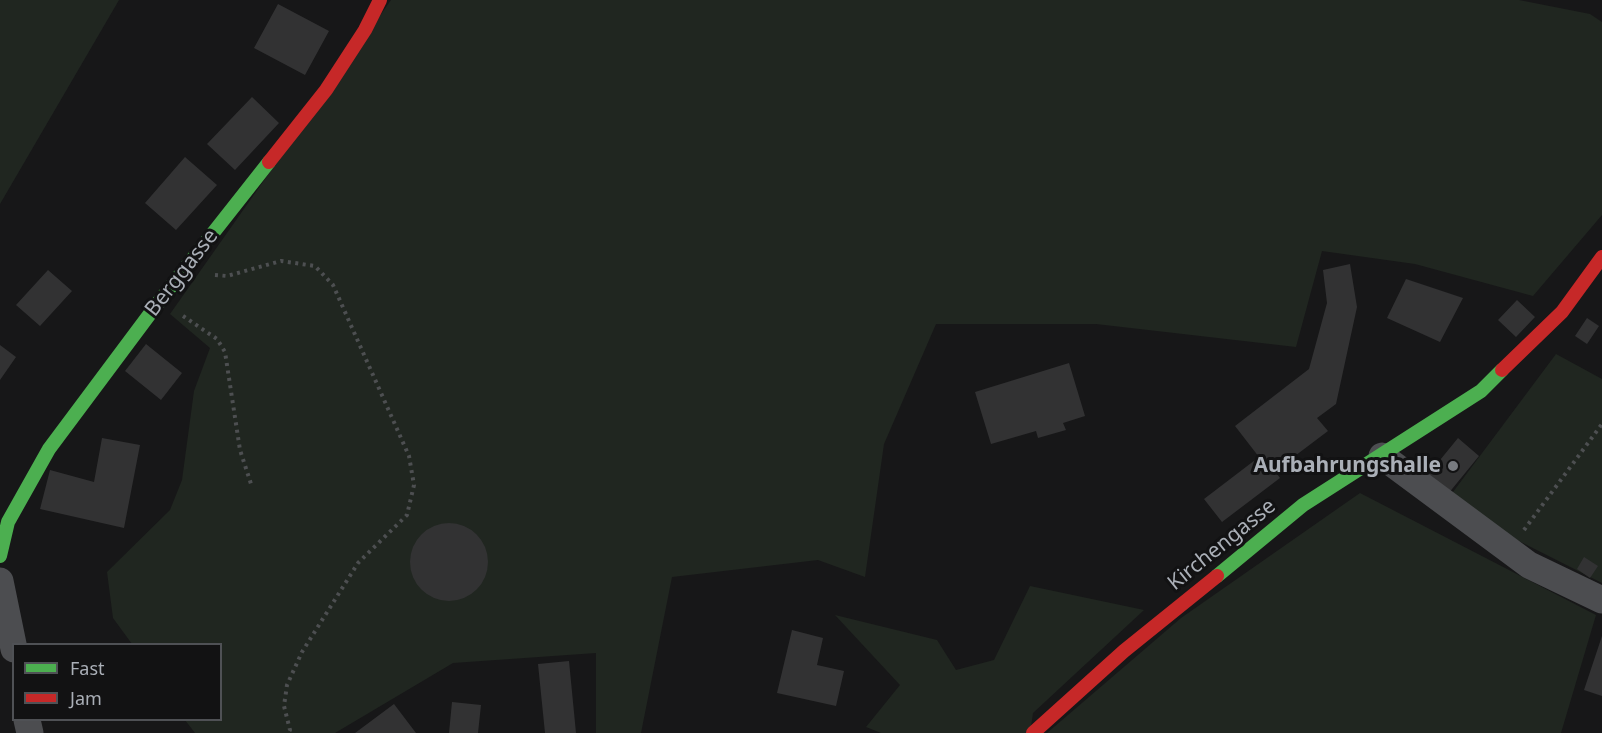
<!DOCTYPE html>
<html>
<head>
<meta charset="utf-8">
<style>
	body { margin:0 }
	#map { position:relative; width:1602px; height:733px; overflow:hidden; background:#171718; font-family:"Noto Sans",sans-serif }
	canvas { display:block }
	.legend { position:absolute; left:12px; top:643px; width:210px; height:78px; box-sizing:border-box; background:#121213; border:2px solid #4f5155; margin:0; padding:8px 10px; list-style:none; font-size:18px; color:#aaafb7 }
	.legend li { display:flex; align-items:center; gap:12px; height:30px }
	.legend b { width:30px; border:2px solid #4f5155 }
</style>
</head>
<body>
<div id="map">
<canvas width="1602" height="733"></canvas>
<ul class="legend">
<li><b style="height:8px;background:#4caf50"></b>Fast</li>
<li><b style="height:8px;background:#c62828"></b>Jam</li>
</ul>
</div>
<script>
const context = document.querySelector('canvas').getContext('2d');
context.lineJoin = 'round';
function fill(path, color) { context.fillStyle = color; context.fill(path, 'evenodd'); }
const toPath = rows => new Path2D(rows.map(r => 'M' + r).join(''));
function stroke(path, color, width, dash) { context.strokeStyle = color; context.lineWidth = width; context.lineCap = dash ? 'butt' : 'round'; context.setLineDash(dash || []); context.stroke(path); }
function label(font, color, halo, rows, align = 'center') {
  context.font = font + ' "Noto Sans",sans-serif'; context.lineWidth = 6; context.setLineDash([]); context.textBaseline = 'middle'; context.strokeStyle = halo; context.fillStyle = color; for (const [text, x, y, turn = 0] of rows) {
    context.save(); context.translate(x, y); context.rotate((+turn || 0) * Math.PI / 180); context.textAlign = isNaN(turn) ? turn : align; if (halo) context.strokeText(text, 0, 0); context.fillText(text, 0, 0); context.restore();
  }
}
const green = toPath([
	[0,0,119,0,0,204],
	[391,0,1519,0,1590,14,1602,22,1602,215,1533,296,1415,264,1322,251,1296,347,1096,324,936,324,884,444,865,577,818,560,672,577,641,733,596,733,596,653,453,663,335,733,195,733,185,720,220,720,220,644,132,644,113,618,107,572,170,510,182,480,194,391,210,348,170,314],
	[1556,354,1602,379,1602,583,1517,540,1450,496],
	[1360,493,1596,615,1561,733,1047,733,1181,618],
	[1030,586,1144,610,1033,713,1030,733,881,733,866,727,900,685,835,615,937,640,956,670,994,660]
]);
const building = toPath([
	[278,4,329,31,305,75,254,48],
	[252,97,279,123,235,170,207,144],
	[185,157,217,185,176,230,145,203],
	[1350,264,1357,307,1336,404,1317,418,1328,431,1275,471,1280,478,1222,522,1204,499,1259,457,1235,426,1309,369,1327,303,1323,270],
	[48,270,72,291,40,326,16,305],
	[1406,279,1463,298,1440,342,1387,318],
	[1517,300,1535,317,1516,337,1498,320],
	[1587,318,1599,326,1587,344,1575,336],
	[146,344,182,373,161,400,125,371],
	[0,345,16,357,0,380],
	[1069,363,1085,416,1063,423,1066,430,1038,438,1036,431,991,444,975,392],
	[102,438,140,445,124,528,40,509,50,470,94,482],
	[1458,438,1479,456,1448,494,1427,476],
	'410 562a39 39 0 1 1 78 0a39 39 0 1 1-78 0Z',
	[1584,557,1598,566,1590,578,1577,569],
	[792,630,823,638,817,665,844,671,836,706,777,693],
	[1602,636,1602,696,1584,690],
	[569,661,576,733,545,733,538,664],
	[452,702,481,705,478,733,449,733],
	[394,704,416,733,355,733]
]);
const path = toPath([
	[215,275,227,276,281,261,315,266,333,285,409,456,414,485,407,515,358,563,302,652,287,685,284,706,290,730,288,733],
	[183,316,217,339,225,352,240,450,252,487],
	[1524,530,1602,424]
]);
const street = toPath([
	[1382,456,1529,565,1602,600],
	[0,581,14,649],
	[27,720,30,733]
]);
const fast = toPath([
	[0,556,8,522,49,449,161,299,269,162],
	[1217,576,1303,505,1481,391,1502,370]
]);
const jam = toPath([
	[269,162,326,90,365,30,380,0],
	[1502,370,1562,312,1602,257],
	[1033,733,1124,651,1217,576]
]);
const markers = [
	[1453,466,6,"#777a7f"]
];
const streetNames = [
	["Berggasse",182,273,-52],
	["Kirchengasse",1222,545,-39]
];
const poiNames = [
	["Aufbahrungshalle",1441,466]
];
fill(green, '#202620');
fill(building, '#323233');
stroke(path, '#4d4f51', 4, [3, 4.5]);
stroke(street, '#4c4d50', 27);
stroke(fast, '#4caf50', 14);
stroke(jam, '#c62828', 14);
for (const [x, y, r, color] of markers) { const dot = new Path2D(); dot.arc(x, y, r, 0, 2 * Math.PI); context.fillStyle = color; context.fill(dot); stroke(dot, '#121213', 2); }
label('21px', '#aaafb7', '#121213', streetNames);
label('bold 21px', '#aaafb7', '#121213', poiNames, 'right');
</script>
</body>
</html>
